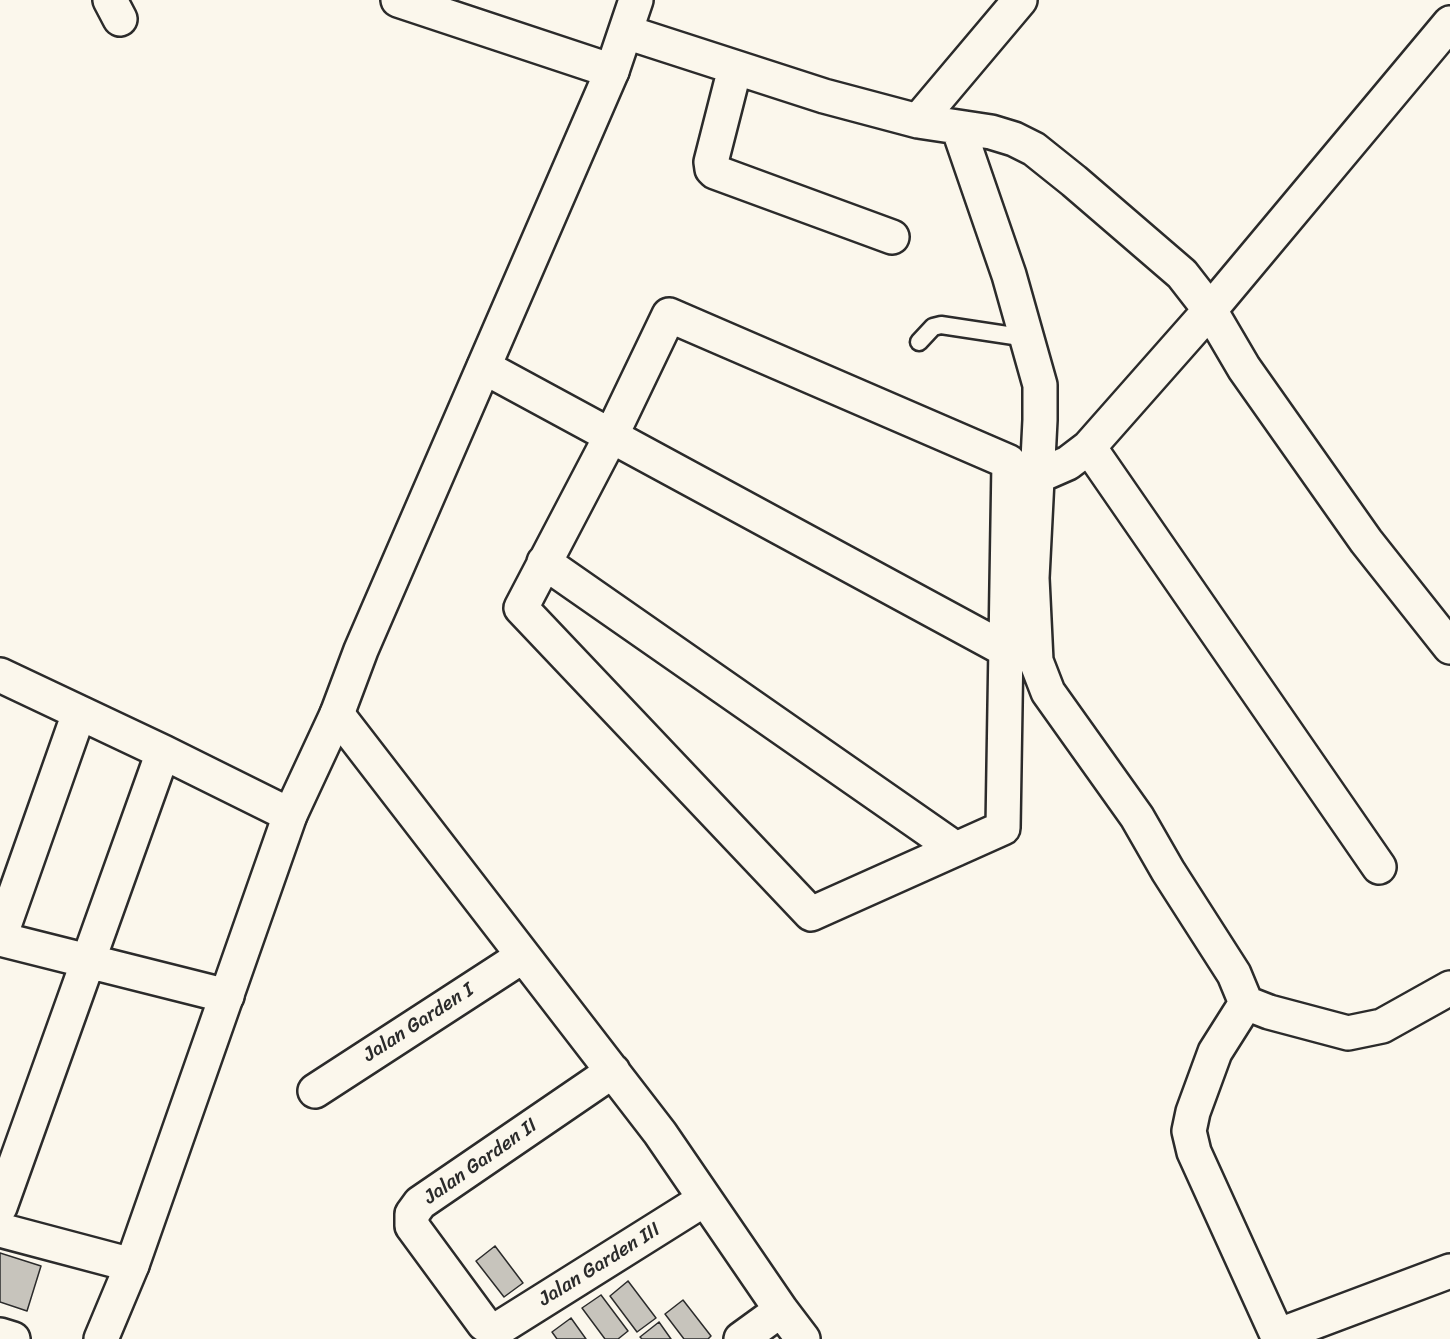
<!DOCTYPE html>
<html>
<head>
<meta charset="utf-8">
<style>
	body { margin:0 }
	canvas { display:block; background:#fbf7ec }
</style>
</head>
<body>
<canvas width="1450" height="1339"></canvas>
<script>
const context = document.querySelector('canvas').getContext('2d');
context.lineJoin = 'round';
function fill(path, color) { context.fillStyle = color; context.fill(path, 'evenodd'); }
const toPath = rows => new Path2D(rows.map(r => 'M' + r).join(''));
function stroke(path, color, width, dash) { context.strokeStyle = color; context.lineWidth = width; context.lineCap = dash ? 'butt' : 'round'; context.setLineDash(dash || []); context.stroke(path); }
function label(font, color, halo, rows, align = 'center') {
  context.font = font + ' Sriracha,sans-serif'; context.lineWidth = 6; context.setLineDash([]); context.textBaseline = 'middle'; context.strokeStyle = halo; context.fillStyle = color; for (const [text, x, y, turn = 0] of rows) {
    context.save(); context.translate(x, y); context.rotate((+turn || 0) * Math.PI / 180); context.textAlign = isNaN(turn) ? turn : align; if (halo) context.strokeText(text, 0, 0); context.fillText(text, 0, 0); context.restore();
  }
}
const building = toPath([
	[495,1246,523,1283,504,1297,476,1261,495,1246],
	[0,1253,41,1266,27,1311,0,1302,0,1253],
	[628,1281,656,1318,637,1332,610,1296,628,1281],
	[601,1295,628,1331,618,1339,605,1339,582,1308,601,1295],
	[683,1300,711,1336,708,1339,684,1339,665,1314,683,1300],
	[571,1318,586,1339,557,1339,552,1332,571,1318],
	[659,1322,671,1339,642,1339,640,1337,659,1322]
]);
const lane = toPath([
	[919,342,933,327,941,325,1027,338]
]);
const street = toPath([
	[110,0,120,19],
	[398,0,612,71],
	[626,32,824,96,918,121,958,127,1009,275,1040,385,1040,420,1032,578,1036,661,1048,692,1137,817,1168,871,1234,974,1246,1003,1215,1052,1193,1112,1189,1131,1194,1152,1279,1339],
	[735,68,711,162,712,169,715,172,892,237],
	[918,121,1020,0],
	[958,127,991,132,1014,139,1034,149,1074,181,1182,274,1210,310,1244,368,1366,541,1450,647],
	[669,315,1009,462,1003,828,811,914,521,608,611,436,669,315],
	[484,367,1006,650],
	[1089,447,1379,867],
	[1036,477,1068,463,1089,447,1210,310,1450,23],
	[544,562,956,849],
	[0,675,163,752,290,815],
	[337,714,660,1133,781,1310,803,1339],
	[0,937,79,713],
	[0,939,227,996],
	[1246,1003,1269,1012,1348,1033,1382,1026,1450,988],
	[613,1071,420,1203,412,1214,412,1226,484,1324,493,1329,501,1327,705,1199],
	[315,1091,523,956],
	[0,1207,163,752],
	[0,1230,132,1265],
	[0,1335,13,1339],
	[1277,1336,1450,1271],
	[741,1339,781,1310]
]);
const secondary = toPath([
	[101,1339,132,1265,290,815,337,714,361,650,612,71,636,0]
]);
const streetNames = [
	["Jalan Garden I",419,1023,-33],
	["Jalan Garden II",481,1162,-35],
	["Jalan Garden III",600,1265,-32]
];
fill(building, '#c7c4bc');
stroke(building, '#2b2b2b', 1.5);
stroke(lane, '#2b2b2b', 21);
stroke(street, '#2b2b2b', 38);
stroke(secondary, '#2b2b2b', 38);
stroke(lane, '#fbf7ec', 16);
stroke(street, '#fbf7ec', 33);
stroke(secondary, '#fbf7ec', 33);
label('20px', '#2b2b2b', '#fbf7ec', streetNames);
</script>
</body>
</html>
